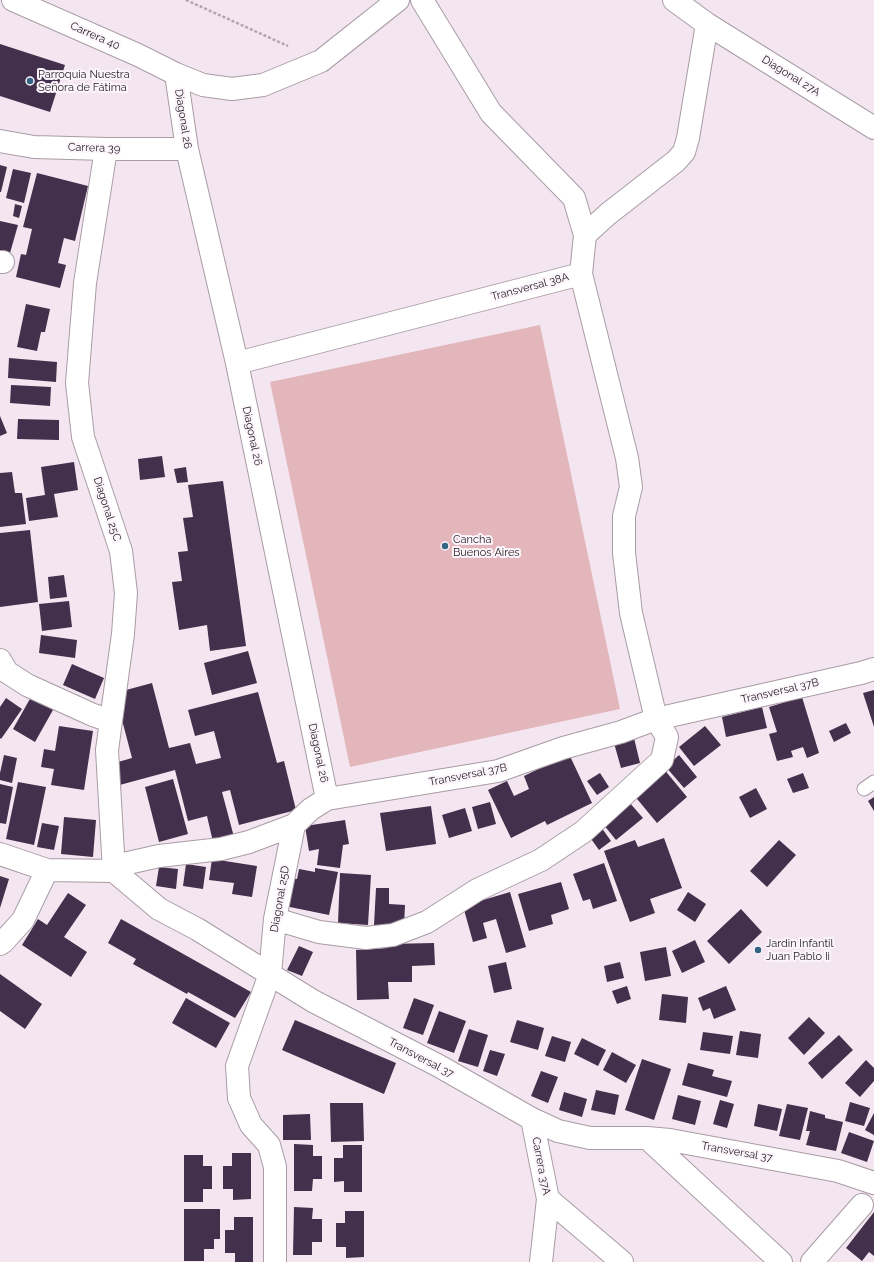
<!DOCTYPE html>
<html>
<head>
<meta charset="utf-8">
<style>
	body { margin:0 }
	canvas { display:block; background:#f4e6f1 }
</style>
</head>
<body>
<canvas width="874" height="1262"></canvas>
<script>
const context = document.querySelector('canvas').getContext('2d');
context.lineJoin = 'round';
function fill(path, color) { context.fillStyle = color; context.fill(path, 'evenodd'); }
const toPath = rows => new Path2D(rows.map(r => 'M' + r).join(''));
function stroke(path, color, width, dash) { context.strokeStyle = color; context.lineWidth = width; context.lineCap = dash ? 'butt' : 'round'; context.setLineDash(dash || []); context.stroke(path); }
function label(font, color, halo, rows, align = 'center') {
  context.font = font + ' Raleway,sans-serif'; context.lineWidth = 4; context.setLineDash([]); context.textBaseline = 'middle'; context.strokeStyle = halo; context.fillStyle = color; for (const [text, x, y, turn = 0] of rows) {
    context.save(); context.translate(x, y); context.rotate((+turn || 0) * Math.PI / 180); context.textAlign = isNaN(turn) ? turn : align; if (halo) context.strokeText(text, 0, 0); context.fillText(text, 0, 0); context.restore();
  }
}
const green = toPath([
	[540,325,620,709,350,767,270,382]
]);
const building = toPath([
	[0,44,65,65,50,112,0,96],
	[0,165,7,167,1,192,0,192],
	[13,169,31,173,24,203,6,198],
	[37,173,88,186,75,241,64,238,58,263,66,265,60,288,16,277,21,254,26,255,32,229,23,227],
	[15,204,22,206,19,218,13,216],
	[0,221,18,225,10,253,0,251],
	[26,304,50,309,45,332,41,332,37,351,17,347],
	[9,358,57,362,56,382,8,378],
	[11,385,51,387,50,406,10,403],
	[0,416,7,433,0,436],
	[18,419,59,420,59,440,17,439],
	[162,456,165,477,140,480,138,459],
	[74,462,78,490,54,494,58,517,29,521,26,498,45,495,41,467],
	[186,467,188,482,177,483,174,469],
	[12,472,15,493,22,493,26,524,0,527,0,473],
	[223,481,246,646,210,651,207,625,179,630,172,582,182,581,178,552,188,551,183,518,193,517,188,485],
	[30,530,38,602,0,607,0,533],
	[64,575,67,597,50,599,48,577],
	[69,601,72,627,42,631,39,604],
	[41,635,77,640,75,658,39,653],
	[248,651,257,683,212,695,204,663],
	[72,664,104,678,95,699,63,685],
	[152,683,169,748,190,743,196,764,221,758,214,731,195,736,188,710,258,692,277,763,284,761,296,810,239,825,230,790,222,792,234,837,213,842,207,816,188,821,175,770,116,786,111,764,132,758,115,693],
	[874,690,874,727,863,693],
	[31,697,53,710,35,742,13,729],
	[802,697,819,753,807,758,803,747,791,751,793,757,777,761,769,734,777,732,769,707],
	[6,698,22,709,1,739,0,738,0,707],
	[762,707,767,728,726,737,722,717],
	[846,723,851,733,834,742,829,731],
	[59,726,93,731,84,790,51,785,54,769,41,767,44,749,55,751],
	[705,726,721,745,694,766,679,747],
	[634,738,640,763,621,768,614,743],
	[569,754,592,803,547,825,545,821,511,838,488,790,507,781,514,796,529,789,524,776],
	[4,755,17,758,12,783,0,780,0,773],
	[679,755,697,777,684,788,666,767],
	[663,768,687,797,657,823,633,794],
	[600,773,609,787,597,795,587,781],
	[803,773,809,788,793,793,787,779],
	[173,779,188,834,159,842,145,787],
	[18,782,46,787,34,845,6,839],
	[0,784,13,787,6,824,0,823],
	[756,788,767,809,750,818,739,797],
	[874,797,874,811,868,801],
	[490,802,496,824,478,829,472,807],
	[629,802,643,818,616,840,603,824],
	[431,806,436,844,386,851,380,813],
	[465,808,472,831,449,838,442,815],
	[64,817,96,820,93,857,61,854],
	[345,820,349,844,343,845,340,868,317,865,319,849,309,851,305,826],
	[42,823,59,826,54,850,37,847],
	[601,827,611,841,599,850,589,836],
	[664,838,682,888,650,899,655,913,630,922,604,851,635,840,638,847],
	[779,840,796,855,767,887,750,871],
	[212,859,257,866,252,897,232,894,234,883,209,880],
	[604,863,617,901,593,909,590,899,583,901,573,874],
	[186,864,206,867,203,889,183,886],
	[159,867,178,869,176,889,156,886],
	[315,868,338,872,329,915,280,905,286,877,297,879,299,869,315,872],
	[340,873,371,875,368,925,338,923],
	[0,876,9,879,0,908],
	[561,882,569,909,551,915,553,924,529,931,518,894],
	[376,888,389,888,389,904,405,905,404,926,374,925],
	[510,892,526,947,506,953,496,919,483,923,487,938,473,942,463,906],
	[688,892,706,904,695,922,677,910],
	[68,893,86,905,64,937,87,952,71,977,22,945,38,919,47,925],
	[741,909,762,932,729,964,707,941],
	[121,919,251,992,235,1018,188,992,187,994,133,964,136,959,108,943],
	[695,940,705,962,682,973,672,951],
	[434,943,435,965,412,966,412,982,388,982,389,999,357,1000,356,950,388,948,387,944],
	[299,946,313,952,302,976,287,970],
	[666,947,671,976,645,981,640,952],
	[506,962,512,989,494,993,488,966],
	[620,962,624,978,607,982,604,966],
	[0,974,42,1004,25,1029,0,1011],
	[627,986,631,999,617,1004,612,991],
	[726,986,736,1010,714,1019,710,1008,703,1011,698,998],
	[662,994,688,997,686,1023,659,1020],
	[186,998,230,1023,216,1048,172,1023],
	[414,998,434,1005,423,1035,403,1028],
	[439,1011,466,1021,454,1053,427,1043],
	[809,1017,825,1033,804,1055,788,1038],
	[295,1020,396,1063,384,1094,282,1050],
	[517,1020,544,1028,538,1050,510,1042],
	[469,1029,488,1035,478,1067,458,1061],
	[740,1031,761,1034,758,1058,736,1055],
	[703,1032,733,1036,730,1054,700,1050],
	[839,1035,853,1050,822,1079,808,1063],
	[552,1036,571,1042,565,1062,545,1056],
	[582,1038,606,1050,598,1066,574,1054],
	[490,1050,505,1054,497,1076,483,1071],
	[612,1052,636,1065,626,1083,603,1070],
	[642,1059,671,1069,654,1120,625,1110],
	[866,1060,874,1068,874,1081,860,1097,845,1083],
	[688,1063,714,1070,712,1076,732,1081,727,1097,682,1085],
	[541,1071,558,1077,548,1103,531,1096],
	[596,1090,619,1095,615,1115,591,1110],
	[564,1092,587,1099,582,1117,559,1110],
	[678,1095,701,1101,695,1125,672,1119],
	[720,1100,734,1104,727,1128,713,1124],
	[850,1102,870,1108,864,1126,845,1121],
	[330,1103,363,1103,364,1141,331,1142],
	[758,1104,782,1109,777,1131,754,1126],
	[787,1104,808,1108,800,1140,779,1136],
	[810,1111,825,1115,825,1118,843,1122,836,1151,806,1145,810,1131,806,1131],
	[874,1113,874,1135,865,1130],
	[310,1114,311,1140,283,1140,283,1115],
	[849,1132,874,1141,867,1162,841,1153],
	[294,1144,313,1145,313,1156,322,1156,322,1179,313,1179,312,1191,294,1191],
	[343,1145,362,1145,362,1192,344,1192,344,1181,334,1182,334,1158,343,1158],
	[232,1153,251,1153,251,1199,233,1200,233,1189,223,1189,223,1166,232,1166],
	[184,1155,203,1155,203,1166,212,1166,212,1189,203,1189,203,1202,184,1202],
	[294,1207,313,1208,312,1219,322,1219,322,1242,312,1242,312,1255,293,1255],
	[184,1209,220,1209,220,1239,214,1239,214,1249,204,1249,204,1261,184,1261],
	[345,1211,364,1211,364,1257,346,1258,346,1247,336,1247,336,1223,345,1223],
	[874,1212,874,1256,869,1252,862,1261,846,1248],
	[234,1217,253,1217,253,1262,235,1262,235,1253,225,1253,225,1230,234,1230]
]);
const path = toPath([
	[186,0,288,46]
]);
const lane = toPath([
	[864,789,874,782]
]);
const street = toPath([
	[13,0,138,55,176,74,203,85,232,89,263,85,321,61,398,0],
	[674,0,707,24,874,128],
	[176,74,187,149,237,363,327,799],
	[0,141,34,147,106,149,187,149],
	[106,149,85,283,77,383,83,437,121,551,126,593,123,634,107,750,114,871],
	[585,235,608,214,676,161,684,152,688,138,707,24],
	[0,262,3,262],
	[237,363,581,274,585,235,574,198,491,113,422,0],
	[0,660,7,672,27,685,93,715,111,721],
	[0,854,47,870,114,871,159,909,197,929,313,1001,439,1066,532,1119,558,1131,590,1138,647,1138,670,1140,838,1171,874,1183],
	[114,871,128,863,159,856,221,849,249,842,294,825,311,809,327,799,498,771,563,748,621,732,656,719,861,673,874,669],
	[275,919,319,932,366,938,393,935,427,922,477,890,541,860,583,832,662,760,667,737,656,719,631,613,624,553,624,516,631,487,627,458,581,274],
	[0,944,3,942,23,920,47,870],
	[532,1119,548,1199,541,1262],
	[647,1138,781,1262],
	[548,1199,622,1262],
	[275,1262,275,1167,269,1145,251,1125,239,1098,237,1066,270,974,275,919,294,825],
	[812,1262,862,1205]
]);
const markers = [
	[30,81,4,"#336582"],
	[445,546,4,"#336582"],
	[758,950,4,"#336582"]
];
const streetNames = [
	["Carrera 40",95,36,24],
	["Diagonal 27A",791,76,32],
	["Diagonal 26",183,119,81],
	["Carrera 39",94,148,2],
	["Transversal 38A",530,287,-15],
	["Diagonal 26",252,436,78],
	["Diagonal 25C",107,509,72],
	["Transversal 37B",780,691,-13],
	["Diagonal 26",318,753,78],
	["Transversal 37B",468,775,-11],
	["Diagonal 25D",280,899,-80],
	["Transversal 37",421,1058,28],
	["Transversal 37",737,1152,10],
	["Carrera 37A",541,1166,79]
];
const poiNames = [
	["Parroquia Nuestra",38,75],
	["Señora de Fátima",38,88],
	["Cancha",453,540],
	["Buenos Aires",453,553],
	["Jardin Infantil",766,944],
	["Juan Pablo Ii",766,957]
];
fill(green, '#e2b6ba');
fill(building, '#42304c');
stroke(lane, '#a89ca5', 15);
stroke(street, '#a89ca5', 24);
stroke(path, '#b1a6ae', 2.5, [3, 2]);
stroke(lane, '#fff', 13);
stroke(street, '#fff', 22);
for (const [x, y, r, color] of markers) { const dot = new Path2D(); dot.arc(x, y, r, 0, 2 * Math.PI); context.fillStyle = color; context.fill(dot); stroke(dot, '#fdf5fc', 1.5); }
label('11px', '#211c20', '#fdf5fc', streetNames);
label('11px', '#211c20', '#fdf5fc', poiNames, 'left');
</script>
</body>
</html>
